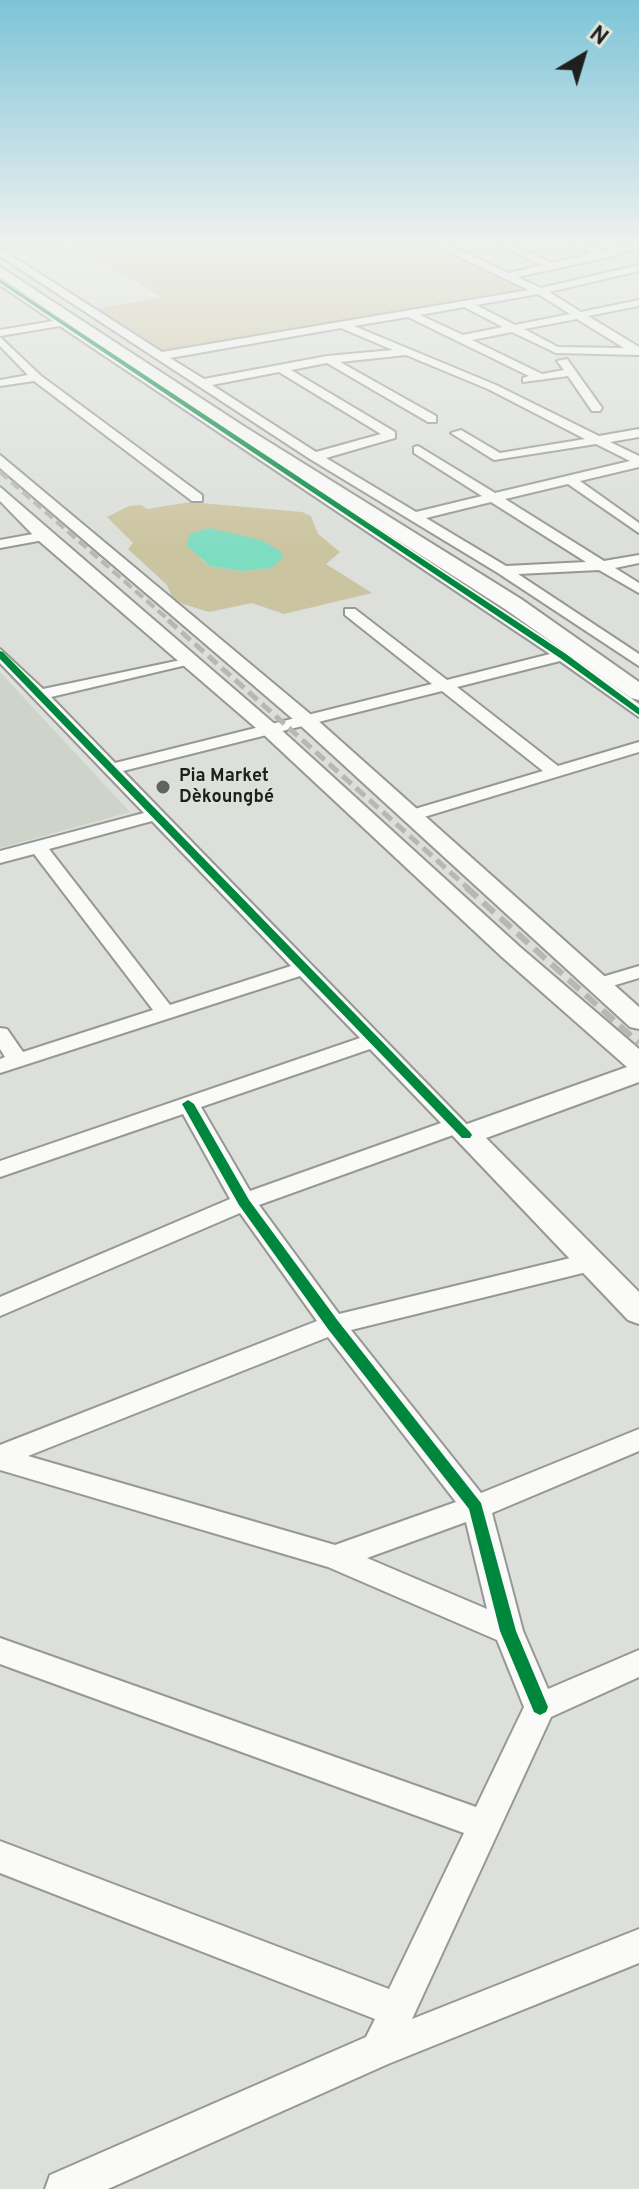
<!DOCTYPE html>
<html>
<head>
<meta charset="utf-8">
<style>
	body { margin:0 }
	#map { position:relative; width:639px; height:2189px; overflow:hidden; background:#dcdfda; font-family:Overpass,sans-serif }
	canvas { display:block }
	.north { position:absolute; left:543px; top:16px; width:80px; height:80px; -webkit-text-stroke:6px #dbe2d7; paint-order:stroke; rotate:38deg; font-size:22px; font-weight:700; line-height:32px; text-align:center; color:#1d201c }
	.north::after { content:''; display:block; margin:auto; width:28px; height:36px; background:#1d201c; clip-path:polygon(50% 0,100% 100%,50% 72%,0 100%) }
</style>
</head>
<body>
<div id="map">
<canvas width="639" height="2189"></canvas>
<div class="north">N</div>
</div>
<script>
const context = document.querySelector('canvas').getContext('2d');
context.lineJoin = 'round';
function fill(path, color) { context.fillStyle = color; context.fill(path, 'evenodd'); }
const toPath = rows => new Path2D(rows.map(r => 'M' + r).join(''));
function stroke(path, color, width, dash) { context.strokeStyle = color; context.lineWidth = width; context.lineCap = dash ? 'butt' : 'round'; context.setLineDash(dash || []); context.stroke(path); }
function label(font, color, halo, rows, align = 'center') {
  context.font = font + ' Overpass,sans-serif'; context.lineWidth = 6; context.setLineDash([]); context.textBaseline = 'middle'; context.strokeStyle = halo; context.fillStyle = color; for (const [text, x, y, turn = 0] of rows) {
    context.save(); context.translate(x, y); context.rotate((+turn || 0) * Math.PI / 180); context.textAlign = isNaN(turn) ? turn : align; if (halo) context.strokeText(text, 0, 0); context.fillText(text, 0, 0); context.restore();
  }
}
const built = toPath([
	[0,672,130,812,0,848]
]);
const green = toPath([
	[0,243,424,243,530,290,162,352,95,309,162,297,73,245,4,253,0,250],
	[190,502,302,512,311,516,318,534,340,552,326,564,372,593,284,614,252,603,209,612,183,604,172,597,167,585,128,549,133,543,107,517,129,506,141,505,147,509],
	[232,535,261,540,271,568,241,571,210,566,200,558]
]);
const water = toPath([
	[208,528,261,540,281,552,283,558,271,568,241,571,210,566,186,545,190,534]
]);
const minor = toPath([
	[430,243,443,243,509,273,542,265,494,243,507,243,552,263,593,253,565,243,579,243,604,251,639,244,639,248,610,257,517,277,541,288,639,265,639,271,549,292,581,312,639,300,639,306,588,316,639,347,639,355,556,353,512,332,472,340,542,374,564,370,557,361,567,359,602,408,600,411,592,411,568,376,523,382,523,378,529,376,408,317,354,326,496,385,599,436,639,429,639,437,610,442,639,456,639,467,580,481,639,523,639,533,568,484,505,499,604,561,639,555,639,563,615,568,639,583,639,593,599,570,518,574,639,654,639,666,498,573,310,459,0,256,0,249,3,250,162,352,529,290,430,243],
	[538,294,570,314,515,325,476,305,538,294],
	[464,307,503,327,463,335,420,315,464,307],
	[577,319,624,348,558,347,524,329,577,319],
	[341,328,393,350,327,356,204,379,170,358,341,328],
	[406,355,488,389,585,439,500,453,461,430,451,433,494,460,596,444,630,461,495,493,418,446,414,447,414,453,482,496,416,512,326,458,395,438,395,432,291,370,327,363,428,422,436,422,436,416,340,362,406,355],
	[279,372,381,434,316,452,212,385,279,372],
	[491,502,586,562,506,566,426,518,491,502],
	[0,278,568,653,639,704,639,717,560,661,457,687,558,766,639,742,639,752,414,820,408,819,408,811,543,771,442,691,123,771,477,1135,466,1142,453,1135,259,1205,339,1314,591,1253,600,1256,603,1262,600,1268,591,1271,351,1330,481,1493,639,1429,639,1451,492,1513,523,1631,548,1689,639,1650,639,1677,551,1717,412,2019,639,1929,639,1963,388,2064,108,2189,45,2189,50,2175,366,2037,375,2019,0,1873,0,1841,389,1989,464,1833,0,1664,0,1638,476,1807,524,1707,497,1640,328,1567,0,1470,0,1445,317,1321,240,1213,0,1316,0,1297,230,1199,183,1114,0,1177,0,1161,360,1038,300,976,0,1073,0,1059,5,1057,0,1049,0,1028,7,1029,23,1052,153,1010,34,854,0,863,0,851,144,813,0,663,0,649,43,689,195,657,195,663,51,697,115,763,432,684,345,615,345,609,355,609,447,680,550,654,60,326,0,336,0,330,53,321,0,285,0,278],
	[152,821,291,966,170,1005,49,849,152,821],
	[370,1049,441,1123,250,1191,201,1107,370,1049],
	[328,1337,456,1502,335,1545,28,1456,328,1337],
	[466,1522,487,1609,367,1558,466,1522],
	[0,337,40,375,202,495,202,501,192,501,34,381,0,386,0,380,28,375,0,346,0,337],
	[44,532,51,536,49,539,0,548,0,540,44,532],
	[639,966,639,978,599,990,589,984,592,980,639,966]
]);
const major = toPath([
	[0,455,315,718,639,1007,639,1029,630,1027,301,726,0,468,0,455],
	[0,487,277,726,520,947,639,1049,639,1082,486,1138,639,1292,639,1324,628,1320,452,1135,456,1128,627,1067,502,957,263,734,38,540,0,501,0,487]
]);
const highway = toPath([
	[0,267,245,427,521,599,639,682,639,700,631,698,505,609,233,435,0,277,0,267]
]);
const railFar2 = toPath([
	[0,472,171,622]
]);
const railFar1 = toPath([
	[168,620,469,889]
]);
const rail = toPath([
	[466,887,639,1043]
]);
const cycleway = toPath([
	[0,279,566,654,639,708,639,715,560,658,0,283,0,279],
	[0,651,3,652,470,1132,472,1135,470,1138,462,1138,0,659,0,651],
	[188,1100,194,1104,249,1200,338,1321,481,1503,516,1631,548,1707,546,1712,540,1715,534,1712,500,1631,469,1509,328,1329,239,1205,182,1104,188,1100]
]);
const markers = [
	[163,787,8,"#60635e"]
];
const farPoinames = [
	["Pia Market",179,777],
	["Dèkoungbé",179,798]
];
fill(built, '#ced4ca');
fill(green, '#cbc4a0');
fill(water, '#7edcc1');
stroke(minor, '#969894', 4);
stroke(major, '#969894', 4);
stroke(highway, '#969894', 4);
fill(minor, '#fafaf9');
fill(major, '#fafaf9');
fill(highway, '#fafaf9');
stroke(railFar2, '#b7b7b6', 4, [10, 5]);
stroke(railFar1, '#b7b7b6', 5, [12, 6]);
stroke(rail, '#b7b7b6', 6, [15, 8]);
fill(cycleway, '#00873e');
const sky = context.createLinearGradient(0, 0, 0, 549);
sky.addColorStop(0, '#7dc4d8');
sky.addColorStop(0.44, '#eff1ee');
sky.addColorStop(1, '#eff1ee00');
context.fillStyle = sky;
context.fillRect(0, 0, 639, 549);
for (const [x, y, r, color] of markers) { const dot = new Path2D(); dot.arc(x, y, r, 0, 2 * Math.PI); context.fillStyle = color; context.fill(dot); stroke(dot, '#dbe2d7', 3); }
label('bold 18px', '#1d201c', '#dbe2d7', farPoinames, 'left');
</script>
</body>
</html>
